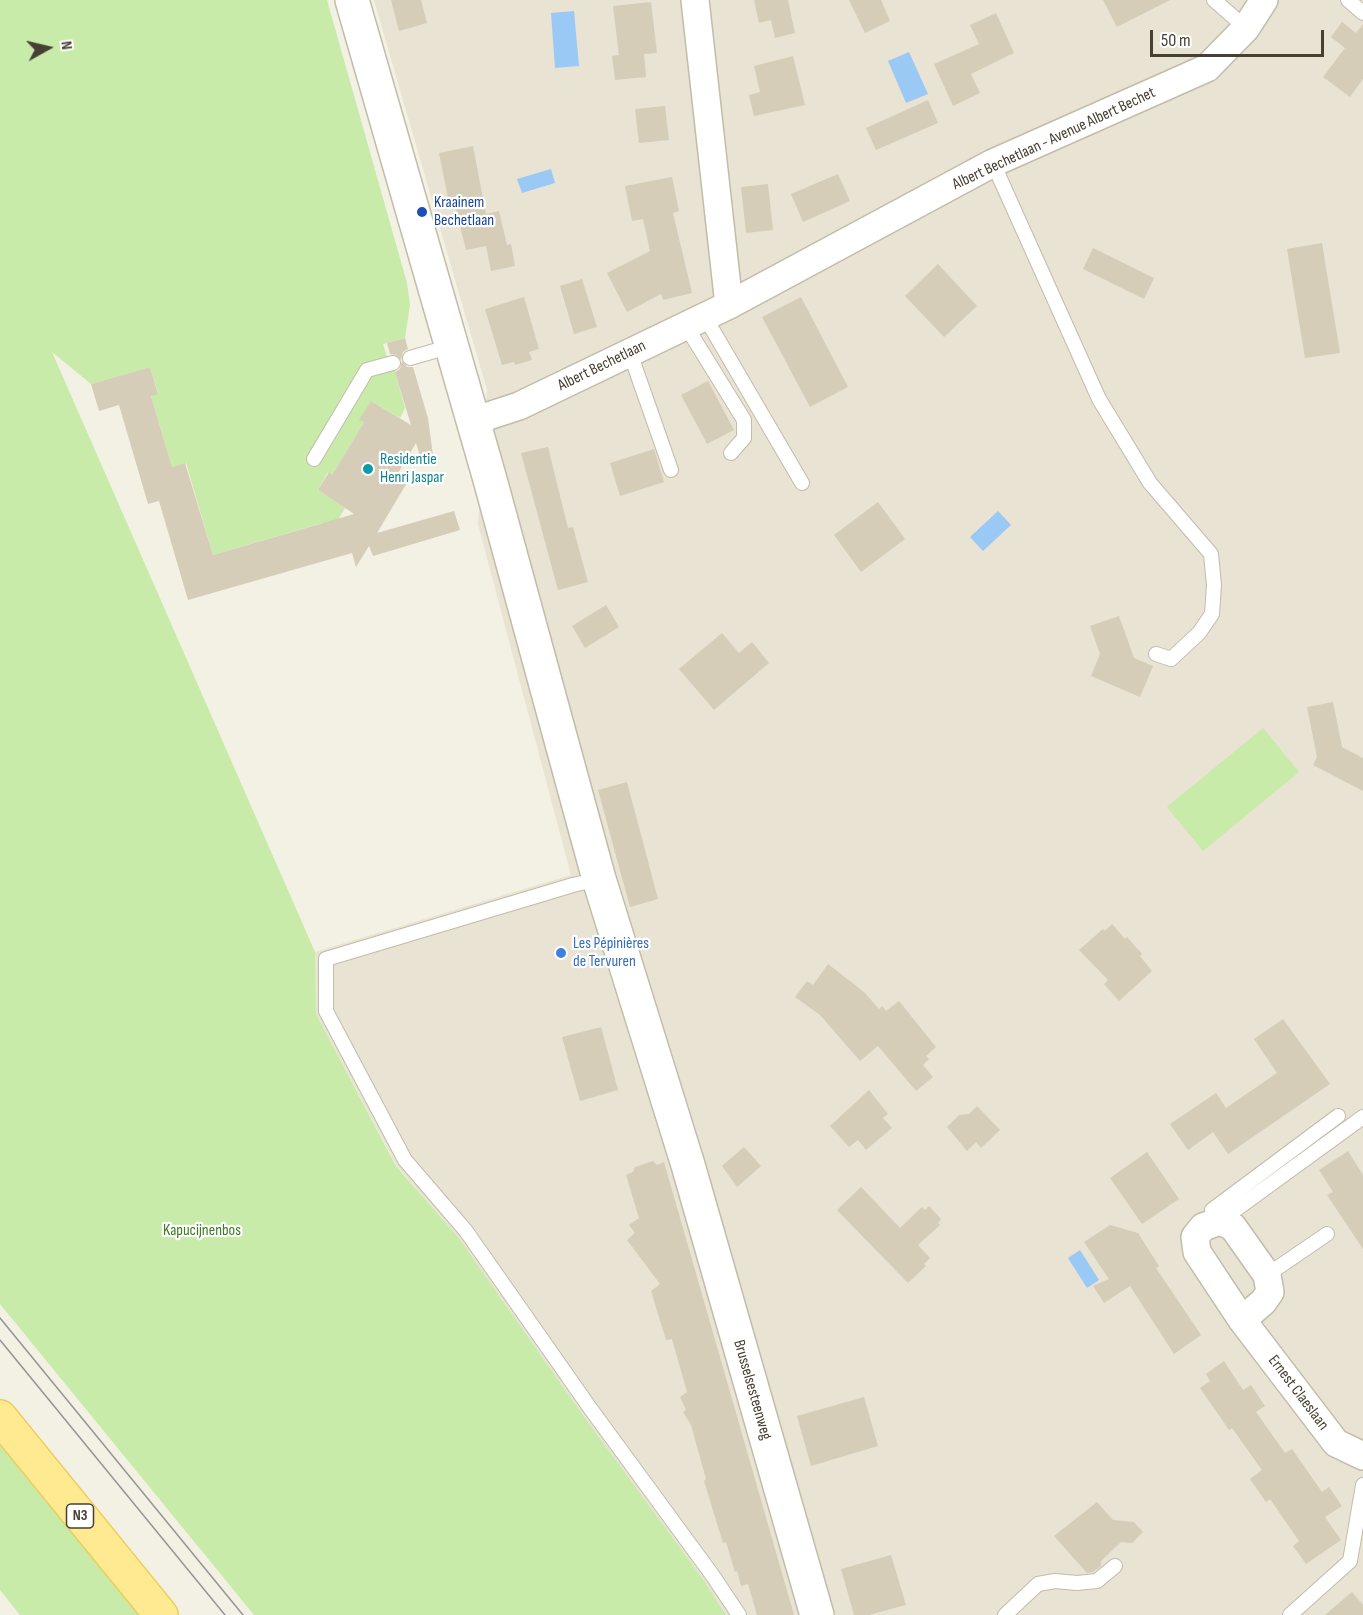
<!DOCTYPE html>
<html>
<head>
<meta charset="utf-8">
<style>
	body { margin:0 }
	#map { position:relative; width:1363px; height:1615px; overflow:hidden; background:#f3f0e4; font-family:"Sofia Sans Condensed",sans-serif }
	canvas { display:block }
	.north { position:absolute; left:18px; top:18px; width:60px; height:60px; -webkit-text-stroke:4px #fff; paint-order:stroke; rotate:82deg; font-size:16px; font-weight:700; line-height:24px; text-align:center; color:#464033 }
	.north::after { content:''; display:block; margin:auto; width:21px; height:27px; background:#464033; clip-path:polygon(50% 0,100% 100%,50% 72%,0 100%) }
	.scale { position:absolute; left:1150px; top:30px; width:174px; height:27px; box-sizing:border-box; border:3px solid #464033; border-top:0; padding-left:8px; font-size:18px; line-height:21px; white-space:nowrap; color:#464033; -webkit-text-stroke:4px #fff; paint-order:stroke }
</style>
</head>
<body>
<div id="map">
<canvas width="1363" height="1615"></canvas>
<div class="north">N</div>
<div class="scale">50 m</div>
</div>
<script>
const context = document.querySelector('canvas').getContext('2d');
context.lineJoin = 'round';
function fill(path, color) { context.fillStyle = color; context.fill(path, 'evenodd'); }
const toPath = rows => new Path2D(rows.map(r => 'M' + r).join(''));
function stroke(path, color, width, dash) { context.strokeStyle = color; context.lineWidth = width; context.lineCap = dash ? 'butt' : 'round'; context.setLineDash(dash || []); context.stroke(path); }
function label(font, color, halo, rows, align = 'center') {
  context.font = font + ' "Sofia Sans Condensed",sans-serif'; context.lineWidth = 4.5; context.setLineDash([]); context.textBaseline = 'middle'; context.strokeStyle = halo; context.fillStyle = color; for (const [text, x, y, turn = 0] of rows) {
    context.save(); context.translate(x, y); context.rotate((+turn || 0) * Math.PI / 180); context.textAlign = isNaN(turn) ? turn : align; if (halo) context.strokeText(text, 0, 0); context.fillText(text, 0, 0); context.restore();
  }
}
const residential = toPath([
	[374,0,1363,0,1363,1615,726,1615,705,1582,582,1414,458,1237,397,1166,316,1014,315,952,571,875,478,524,487,390]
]);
const green = toPath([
	[0,0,327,0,407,283,410,305,405,338,383,344,387,357,391,356,405,408,400,418,371,401,360,420,364,422,332,475,328,472,318,490,345,508,335,525,322,523,213,555,186,463,172,467,151,396,158,393,150,367,91,384,52,352,315,952,316,1014,396,1166,458,1237,582,1414,705,1582,726,1615,254,1615,0,1304],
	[1263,728,1299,772,1203,851,1167,807],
	[0,1442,141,1615,20,1615,0,1590]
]);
const water = toPath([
	[574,11,579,66,555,68,551,13],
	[909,52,928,94,906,103,888,61],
	[551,169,555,183,522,193,517,179],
	[998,511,1011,525,983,551,970,537],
	[1080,1250,1099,1280,1087,1288,1068,1258]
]);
const building = toPath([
	[391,0,421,0,427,23,399,31],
	[754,0,788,0,795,33,775,38,771,20,759,23],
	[849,0,881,0,890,21,865,33],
	[1103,0,1170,0,1117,27],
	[651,2,657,53,644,54,646,77,615,80,612,56,619,55,613,6],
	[996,13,1014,53,971,74,980,93,953,106,934,64,979,44,970,25],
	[1342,22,1356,33,1363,24,1363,79,1350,97,1323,77,1345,48,1331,37],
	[793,56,805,105,754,116,749,95,760,92,754,66],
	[928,100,938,123,876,150,866,128],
	[665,106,669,140,639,143,635,109],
	[473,146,486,214,499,211,507,245,511,244,515,266,491,271,486,246,466,250,453,197,448,198,439,153],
	[838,174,850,201,803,222,791,194],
	[672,177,679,211,673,213,692,293,663,300,661,294,627,312,607,273,650,251,643,219,632,221,625,186],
	[768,184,773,230,746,233,741,187],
	[1322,243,1340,353,1305,358,1287,249],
	[1093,248,1154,278,1144,299,1083,269],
	[938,264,977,306,944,337,905,296],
	[582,279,597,327,574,334,560,286],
	[524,297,539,349,529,352,532,360,515,365,514,362,502,365,485,309],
	[801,297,848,387,810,407,762,317],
	[405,338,408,349,403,352,401,360,396,355,390,354,387,343],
	[402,361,407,367,413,367,428,418,434,463,423,465,416,443,397,475,408,481,377,533,454,511,460,530,373,556,369,546,356,567,352,553,188,600,159,501,148,504,119,405,99,411,91,384,150,367,158,394,151,396,172,467,185,463,213,555,354,514,318,490,329,472,332,475,364,422,359,420,371,401,411,425,395,372,400,369],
	[708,381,734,430,707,444,681,395],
	[548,447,568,528,573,527,588,582,558,590,521,453],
	[654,449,664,482,620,496,610,463],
	[878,502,905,539,861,572,834,535],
	[606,605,619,627,585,648,572,626],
	[1119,616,1134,658,1153,666,1140,697,1091,676,1100,654,1090,626],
	[722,633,739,653,752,642,769,663,714,710,679,669],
	[1333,702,1342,747,1363,758,1363,791,1313,765,1317,757,1307,707],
	[627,782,658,899,630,907,598,790],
	[1112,924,1125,939,1127,937,1142,954,1140,956,1152,971,1119,1001,1104,984,1108,980,1079,950,1103,929,1105,931],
	[828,964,864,992,879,1009,882,1006,886,1011,899,1001,936,1047,926,1056,929,1059,923,1065,933,1077,916,1091,878,1046,860,1061,820,1015,795,997,807,981,813,985],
	[1283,1019,1330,1084,1228,1154,1213,1132,1188,1150,1170,1124,1216,1093,1226,1108,1277,1073,1254,1039],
	[601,1027,618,1090,580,1101,562,1037],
	[869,1090,888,1114,883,1118,892,1128,866,1150,858,1140,849,1147,830,1126],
	[977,1106,1000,1130,981,1148,976,1142,967,1151,947,1127,959,1115,969,1114],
	[744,1147,761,1166,737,1187,722,1166],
	[1348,1151,1363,1175,1363,1249,1327,1195,1333,1192,1319,1170],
	[1147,1152,1179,1199,1142,1224,1110,1178],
	[653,1161,657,1165,664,1162,794,1615,757,1615,748,1584,741,1586,737,1571,735,1572,726,1542,723,1543,704,1481,706,1479,691,1425,683,1412,686,1410,680,1397,687,1392,672,1339,666,1340,651,1291,660,1284,627,1240,635,1233,629,1225,639,1218,626,1175,633,1172,635,1167],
	[861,1187,900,1228,922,1207,925,1210,929,1206,941,1219,938,1223,940,1225,918,1245,930,1258,924,1264,926,1266,908,1283,837,1210],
	[1110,1225,1138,1233,1159,1266,1156,1268,1201,1335,1174,1354,1130,1286,1104,1303,1093,1286,1109,1279,1084,1242],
	[1224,1361,1243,1390,1251,1385,1265,1406,1256,1412,1285,1453,1292,1449,1322,1492,1329,1487,1342,1506,1325,1517,1341,1540,1306,1564,1293,1546,1299,1541,1270,1499,1266,1502,1250,1479,1262,1470,1232,1428,1229,1430,1200,1388,1210,1381,1206,1374],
	[864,1397,878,1446,811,1466,797,1416],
	[1097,1502,1113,1520,1134,1522,1143,1532,1132,1543,1121,1542,1101,1561,1101,1566,1093,1572,1087,1573,1054,1536],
	[891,1555,906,1605,869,1615,854,1615,841,1569],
	[1352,1592,1363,1605,1363,1615,1325,1615]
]);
const service = toPath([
	[1214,0,1246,28],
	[1348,0,1363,13],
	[993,163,1099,399,1150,483,1211,554,1214,585,1212,614,1199,633,1171,659,1156,654],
	[705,317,802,483],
	[686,326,744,420,744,438,731,453],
	[630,353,671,470],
	[410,358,452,346],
	[314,459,367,370,393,363],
	[599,879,573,885,326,959,326,1011,405,1160,466,1231,590,1408,713,1576,739,1615],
	[1338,1116,1212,1210,1220,1221,1363,1117],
	[1267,1275,1327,1234],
	[1005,1615,1038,1584,1055,1581,1077,1583,1097,1581,1115,1566],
	[1290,1615,1350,1561,1363,1485]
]);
const minor = toPath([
	[695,0,729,305],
	[473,421,519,406,729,305,993,163,1207,68,1246,28,1264,0],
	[1242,1320,1263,1302,1270,1292,1267,1275,1233,1227,1220,1221,1203,1227,1195,1237,1197,1252,1242,1320,1336,1443,1363,1456]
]);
const tertiary = toPath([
	[352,0,489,476,599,879,688,1165,817,1615]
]);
const primary = toPath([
	[0,1417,161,1615]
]);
const tram = toPath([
	[0,1318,243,1615],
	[0,1340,225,1615]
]);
const markers = [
	[422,212,6,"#1a4fb4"],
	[368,469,6,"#0f9aa8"],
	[561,953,6,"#3f7fe0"]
];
const shields = [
	[80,1516,27]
];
const shieldNames = [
	["N3",80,1516]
];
const streetNames = [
	["Albert Bechetlaan - Avenue Albert Bechet",1054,139,-25],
	["Albert Bechetlaan",602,366,-26],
	["Brusselsesteenweg",752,1390,74],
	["Ernest Claeslaan",1298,1393,53]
];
const transitNames = [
	["Kraainem",434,203],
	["Bechetlaan",434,221]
];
const cultureNames = [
	["Residentie",380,460],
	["Henri Jaspar",380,478]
];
const shopNames = [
	["Les Pépinières",573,944],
	["de Tervuren",573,962]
];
const parkNames = [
	["Kapucijnenbos",202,1231]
];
fill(residential, '#e8e3d2');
fill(green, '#c8eba9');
fill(water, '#9bc9f5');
fill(building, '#d6cdb9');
stroke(service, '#c2bca9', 16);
stroke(minor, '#c2bca9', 30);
stroke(tertiary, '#c2bca9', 36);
stroke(primary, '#eccc5a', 36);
stroke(service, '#fff', 14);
stroke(minor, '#fff', 27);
stroke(tertiary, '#fff', 33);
stroke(primary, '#ffe991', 33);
stroke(tram, '#959595', 1.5);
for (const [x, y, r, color] of markers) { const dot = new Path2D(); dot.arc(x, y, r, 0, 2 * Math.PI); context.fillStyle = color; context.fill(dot); stroke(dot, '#fff', 2); }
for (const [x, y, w] of shields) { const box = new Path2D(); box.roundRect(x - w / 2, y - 12, w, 24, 4.5); context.fillStyle = '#fff'; context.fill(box); stroke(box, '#464033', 1.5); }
label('bold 15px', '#464033', null, shieldNames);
label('16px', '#464033', '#fff', streetNames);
label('16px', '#164399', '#fff', transitNames, 'left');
label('16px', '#0d838f', '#fff', cultureNames, 'left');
label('16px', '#366cbe', '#fff', shopNames, 'left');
label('16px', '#3d7b23', '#fff', parkNames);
</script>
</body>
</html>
